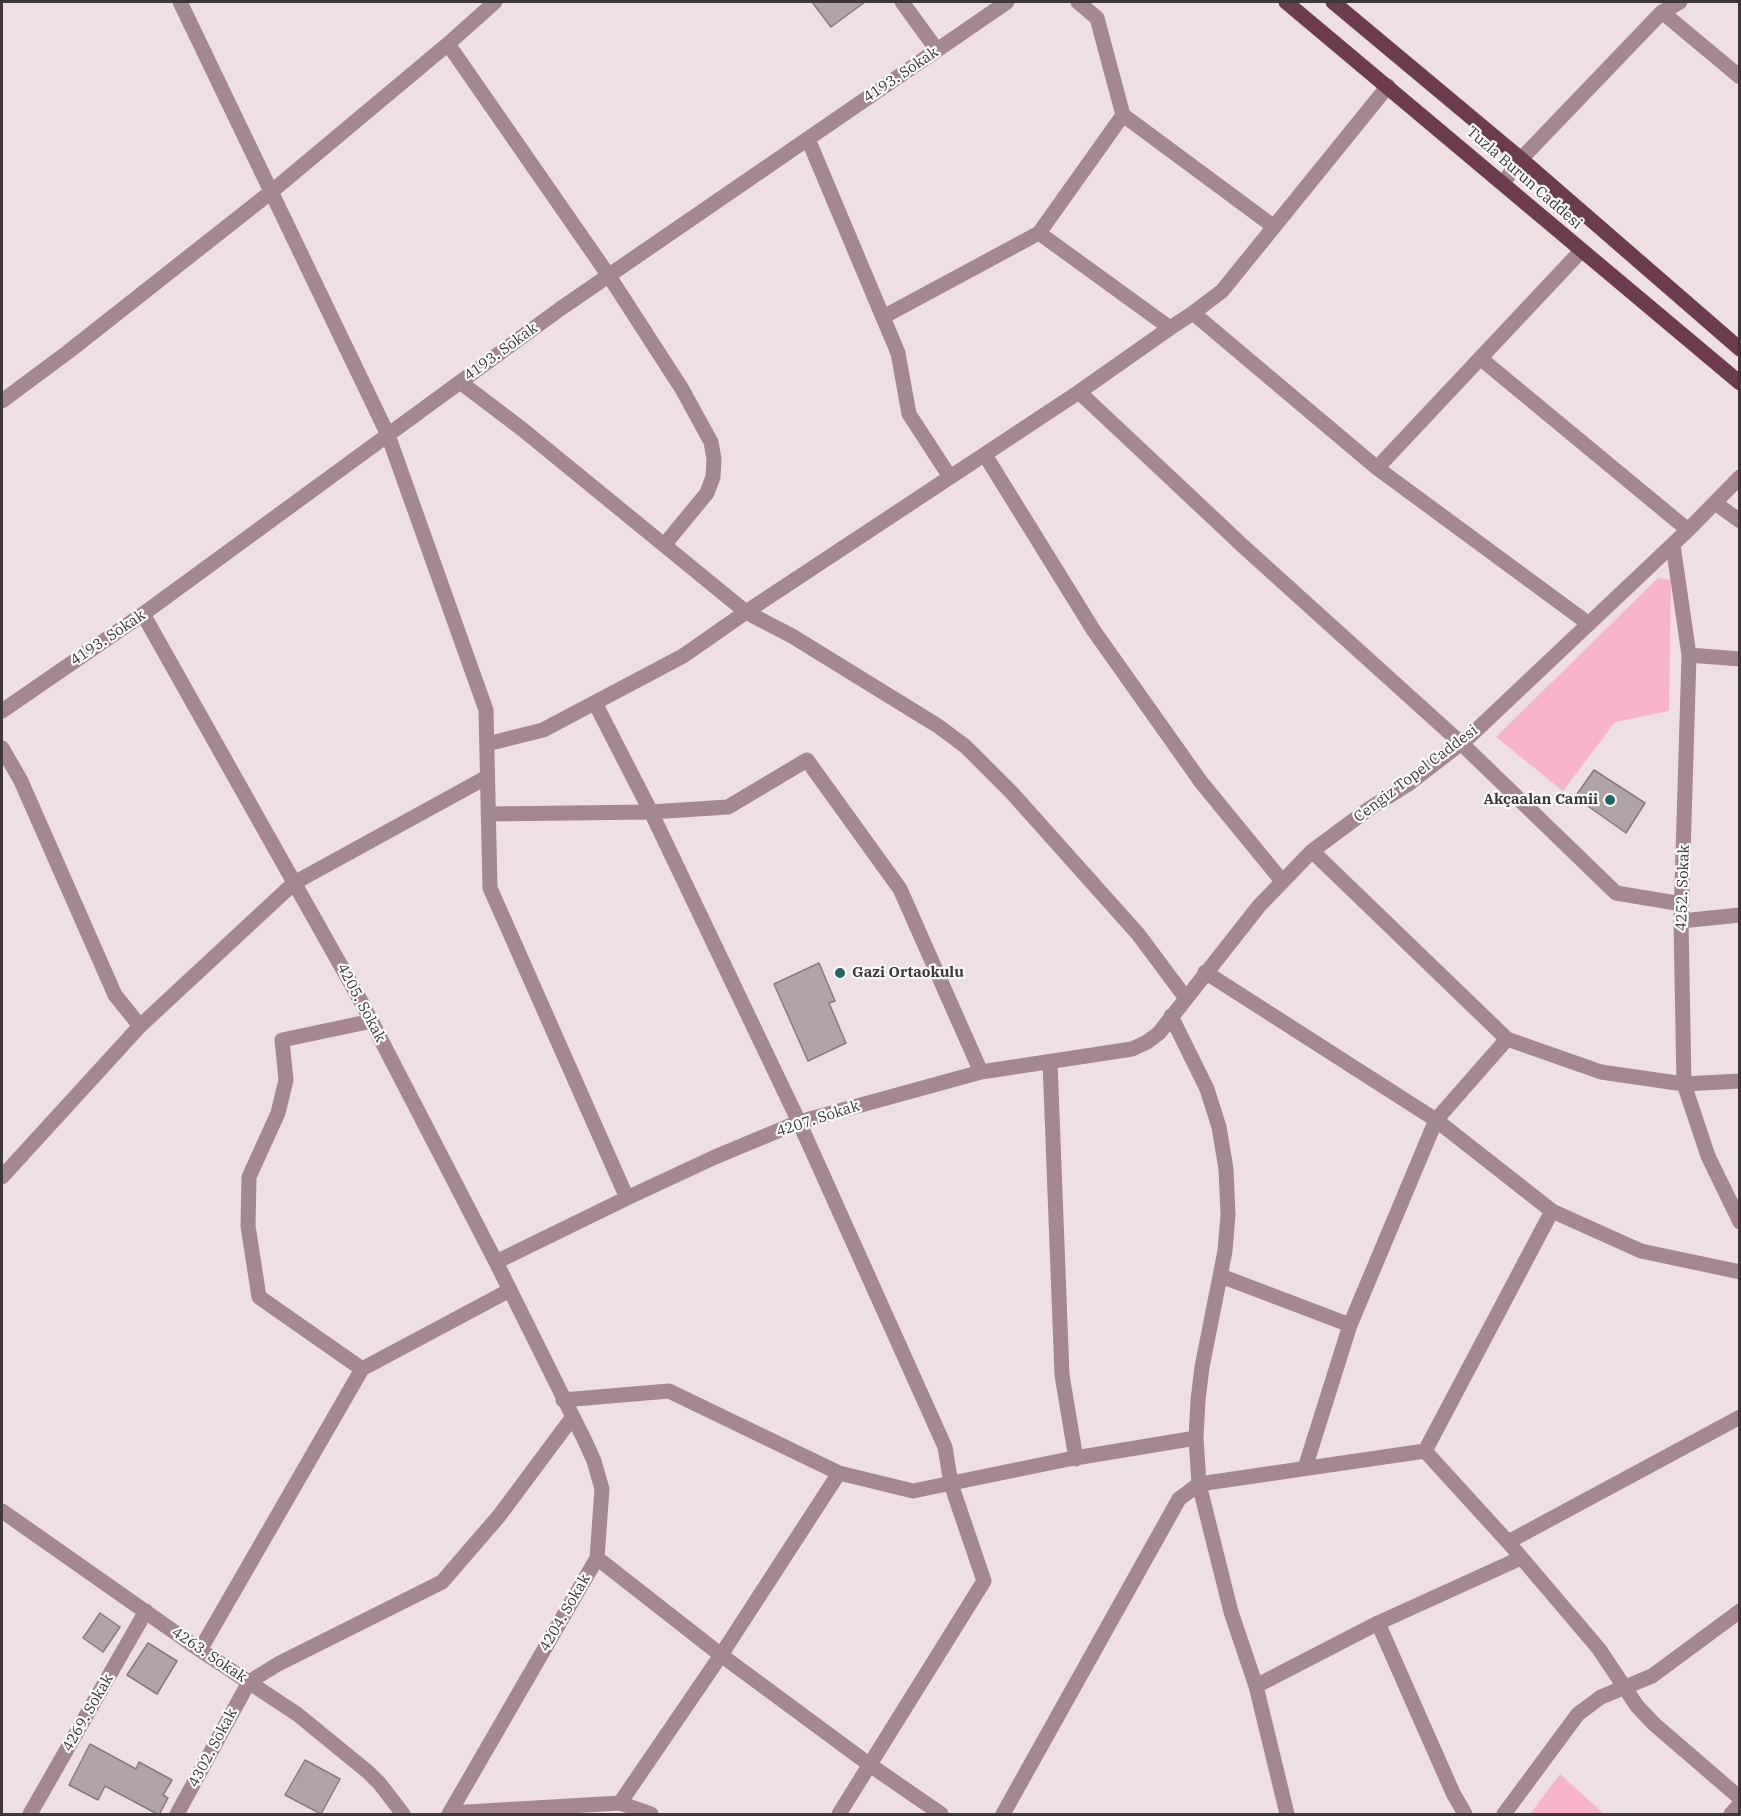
<!DOCTYPE html>
<html>
<head>
<meta charset="utf-8">
<style>
	body { margin:0 }
	#map { position:relative; width:1741px; height:1816px; overflow:hidden; background:#eedfe3; font-family:"IBM Plex Serif",serif }
	canvas { display:block }
	.frame { position:absolute; inset:0; border:3px solid #3d3739; pointer-events:none }
</style>
</head>
<body>
<div id="map">
<canvas width="1741" height="1816"></canvas>
<div class="frame"></div>
</div>
<script>
const context = document.querySelector('canvas').getContext('2d');
context.lineJoin = 'round';
function fill(path, color) { context.fillStyle = color; context.fill(path, 'evenodd'); }
const toPath = rows => new Path2D(rows.map(r => 'M' + r).join(''));
function stroke(path, color, width, dash) { context.strokeStyle = color; context.lineWidth = width; context.lineCap = dash ? 'butt' : 'round'; context.setLineDash(dash || []); context.stroke(path); }
function label(font, color, halo, rows, align = 'center') {
  context.font = font + ' "IBM Plex Serif",serif'; context.lineWidth = 4.5; context.setLineDash([]); context.textBaseline = 'middle'; context.strokeStyle = halo; context.fillStyle = color; for (const [text, x, y, turn = 0] of rows) {
    context.save(); context.translate(x, y); context.rotate((+turn || 0) * Math.PI / 180); context.textAlign = isNaN(turn) ? turn : align; if (halo) context.strokeText(text, 0, 0); context.fillText(text, 0, 0); context.restore();
  }
}
const green = toPath([
	[1658,578,1671,580,1669,711,1615,722,1563,791,1496,737],
	[1560,1774,1604,1814,1530,1814]
]);
const building = toPath([
	[812,2,865,2,831,27,812,2],
	[1594,770,1645,803,1626,833,1575,797,1594,770],
	[819,963,835,1001,829,1003,846,1043,808,1061,774,984,819,963],
	[100,1613,120,1627,103,1652,83,1638,100,1613],
	[148,1643,177,1661,157,1694,127,1675,148,1643],
	[90,1744,136,1769,139,1762,172,1780,163,1795,168,1798,159,1815,105,1786,98,1800,69,1785,90,1744],
	[305,1760,340,1779,321,1814,285,1795,305,1760]
]);
const minor = toPath([
	[180,2,388,435,486,710,490,888,627,1198],
	[902,2,937,50],
	[1078,2,1097,18,1123,115,1273,226],
	[1662,12,1740,77],
	[448,44,609,276,682,389,711,442,714,459,713,477,707,493,665,544],
	[808,139,898,353,909,414,950,477],
	[1503,183,1521,159,1662,12,1680,2],
	[1039,233,1170,328],
	[1193,313,1377,468,1589,624],
	[883,317,1039,233,1123,115],
	[1480,358,1688,530],
	[460,382,522,429,746,612,792,636,938,726,965,746,1012,793,1138,934,1185,997],
	[1079,392,1244,547,1462,744,1616,893,1682,904],
	[2,401,68,352,271,192,448,44,495,2],
	[985,455,1094,631,1201,782,1282,881],
	[1377,468,1581,251],
	[1715,503,1740,521],
	[1673,545,1689,655,1681,921,1684,1084,1708,1156,1740,1222],
	[143,614,363,1005,496,1262,585,1441,594,1461,602,1489,597,1558,449,1814],
	[1689,655,1740,659],
	[595,703,651,812,799,1122,945,1447,951,1484,984,1581,839,1814],
	[2,711,143,614,560,309,1007,2],
	[487,744,543,730,683,656,746,612,1079,392,1170,328,1193,313,1222,291,1388,86],
	[2,748,21,781,115,995,140,1026],
	[488,814,651,812,728,807,807,760,900,889,981,1072],
	[1312,851,1507,1039,1601,1072,1684,1084,1740,1081],
	[1681,921,1740,915],
	[1205,972,1436,1120,1552,1211,1641,1251,1740,1272],
	[1171,1016,1207,1089,1219,1127,1226,1169,1228,1215,1225,1251,1202,1367,1198,1400,1196,1438,1199,1484,1231,1612,1256,1686,1287,1814],
	[1050,1062,1062,1375,1076,1459],
	[2,1177,140,1026,294,883,487,777],
	[496,1262,627,1198,715,1157,799,1122,981,1072,1132,1049,1147,1042,1159,1033,1259,906,1312,851,1370,808,1407,785,1469,737,1688,530,1740,477],
	[1221,1276,1350,1325],
	[362,1369,259,1297,248,1226,249,1177,278,1113,286,1080,282,1040,372,1021],
	[563,1400,669,1391,839,1473,913,1491,1069,1459,1196,1438],
	[1425,1451,1552,1211],
	[1305,1468,1350,1325,1436,1120,1507,1039],
	[2,1511,200,1650,297,1714,368,1772,380,1784,403,1814],
	[1508,1542,1740,1417],
	[597,1558,721,1655,870,1765,941,1814],
	[1378,1623,1453,1793,1465,1814],
	[200,1650,362,1369,510,1290],
	[1256,1686,1378,1623,1521,1558],
	[620,1803,721,1655,839,1473],
	[450,1813,620,1803,651,1814],
	[30,1814,146,1611],
	[177,1814,249,1682,278,1664,442,1582,499,1516,572,1418],
	[1003,1814,1179,1499,1199,1484,1425,1451,1508,1542,1599,1649,1637,1706,1654,1724,1740,1798],
	[1504,1814,1578,1714,1601,1697,1652,1676,1740,1611],
	[1731,1814,1740,1804]
]);
const major = toPath([
	[1286,2,1740,383],
	[1333,2,1521,159,1740,349]
]);
const markers = [
	[1610,800,6,"#1c6863"],
	[840,973,6,"#1c6863"]
];
const streetNames = [
	["4193. Sokak",901,75,-34],
	["Tuzla Burun Caddesi",1524,178,41],
	["4193. Sokak",501,352,-36],
	["4193. Sokak",108,638,-34],
	["Cengiz Topel Caddesi",1416,774,-37],
	["4252. Sokak",1683,888,-88],
	["4205. Sokak",361,1003,62],
	["4207. Sokak",818,1119,-18],
	["4204. Sokak",565,1613,-60],
	["4263. Sokak",209,1655,34],
	["4269. Sokak",88,1713,-60],
	["4302. Sokak",213,1748,-62]
];
const poiNames = [
	["Akçaalan Camii",1598,800],
	["Gazi Ortaokulu",852,973,"left"]
];
fill(green, '#f6b5cb');
fill(building, '#b1a4a8');
stroke(building, '#887a7f', 1.5);
stroke(minor, '#a48791', 15);
stroke(major, '#6c3c4e', 15);
for (const [x, y, r, color] of markers) { const dot = new Path2D(); dot.arc(x, y, r, 0, 2 * Math.PI); context.fillStyle = color; context.fill(dot); stroke(dot, '#fff', 2); }
label('15px', '#3d3739', '#fff', streetNames);
label('bold 15px', '#3d3739', '#fff', poiNames, 'right');
</script>
</body>
</html>
